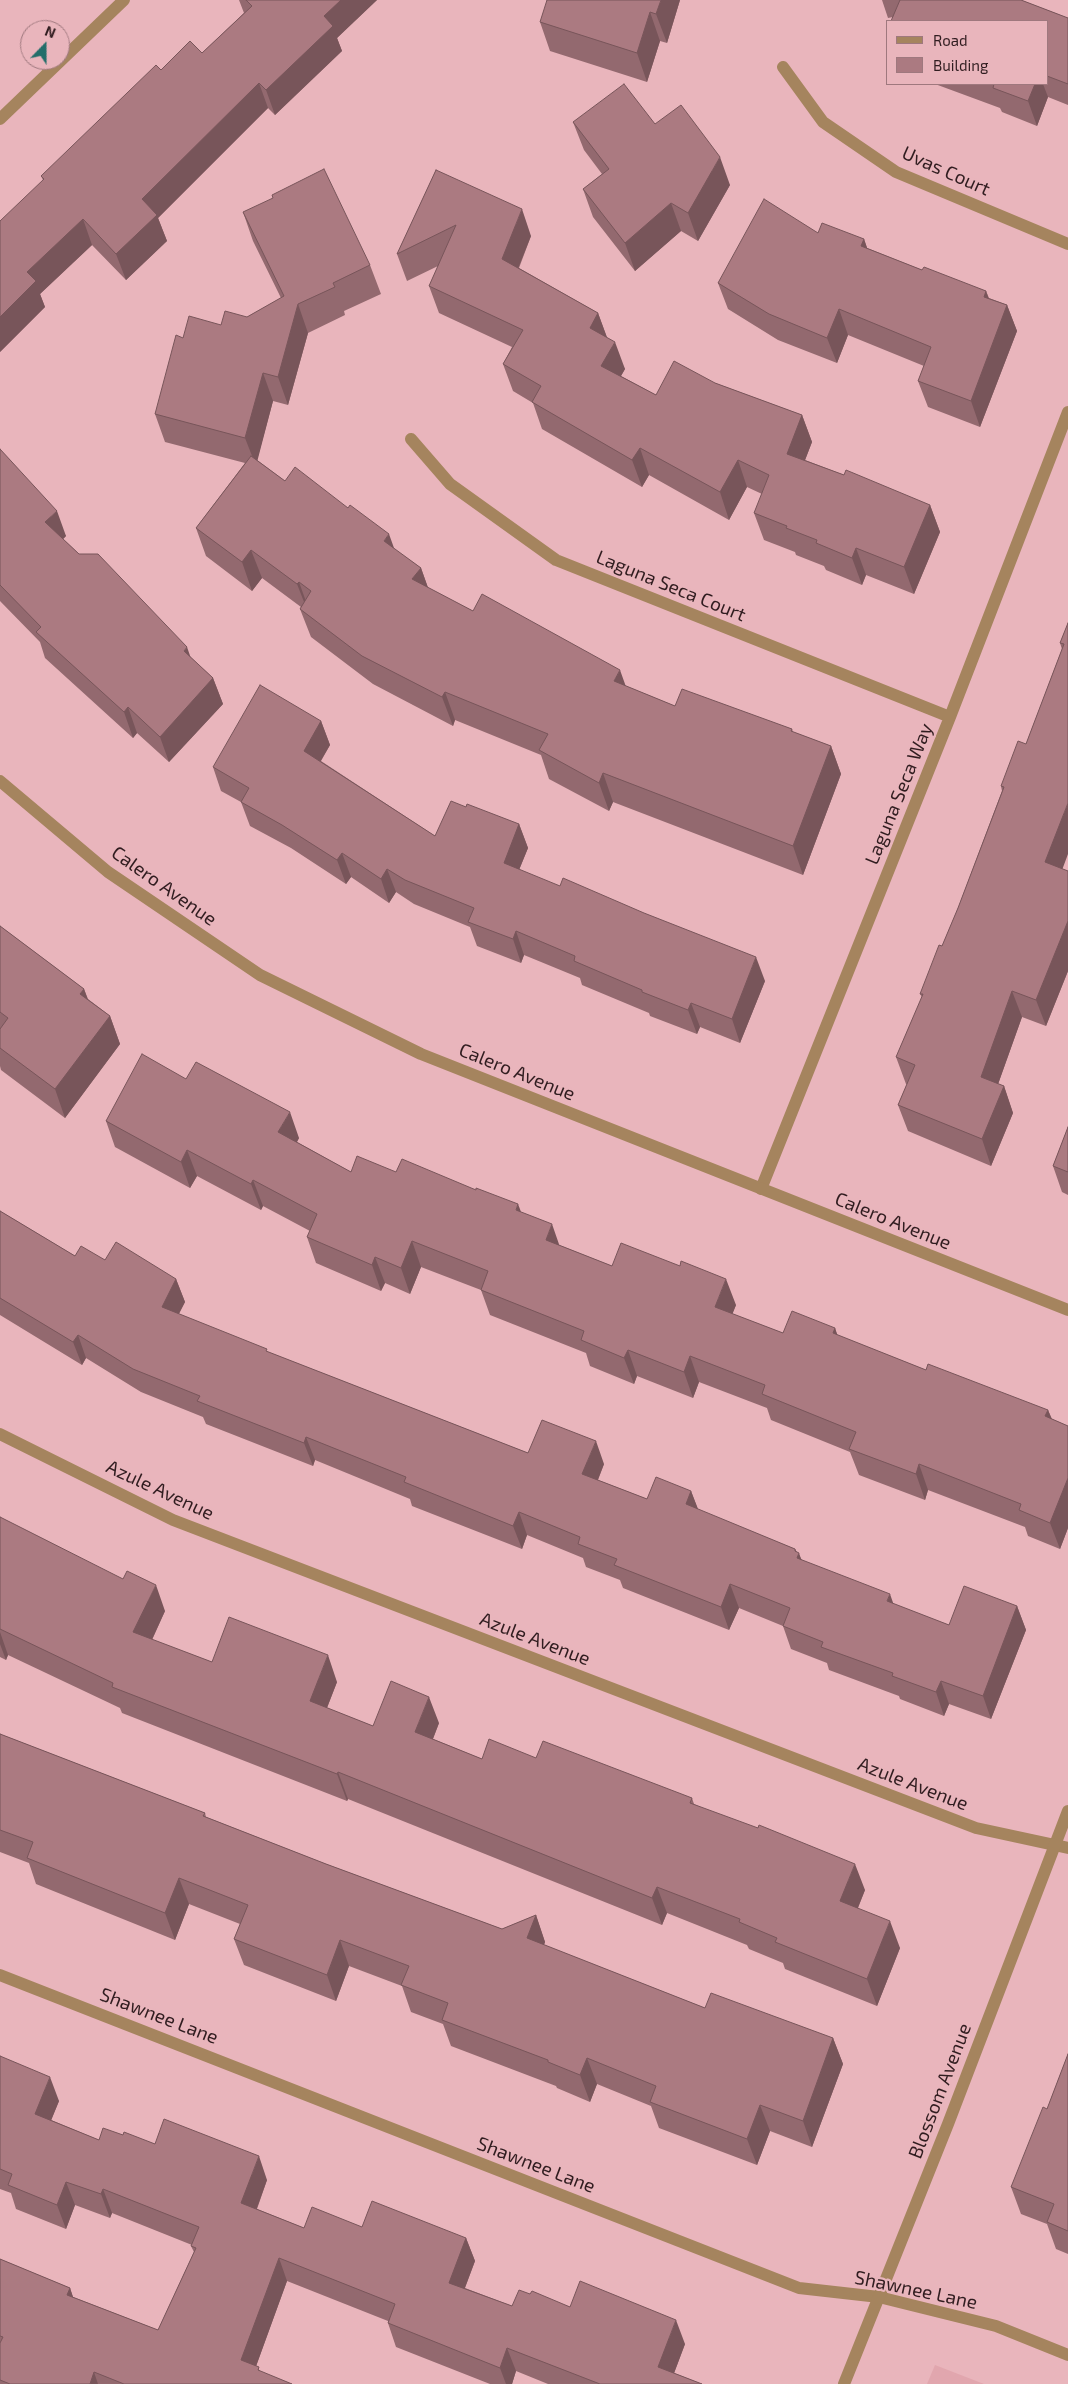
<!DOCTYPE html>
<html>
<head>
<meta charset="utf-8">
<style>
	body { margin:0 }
	#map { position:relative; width:1068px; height:2384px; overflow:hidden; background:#e9b5bc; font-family:"Exo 2",sans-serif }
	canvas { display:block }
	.legend { position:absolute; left:886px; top:20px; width:162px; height:65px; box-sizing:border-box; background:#e9b5bc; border:1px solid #9f787e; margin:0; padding:6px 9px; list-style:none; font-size:15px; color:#311d20 }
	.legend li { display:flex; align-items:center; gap:10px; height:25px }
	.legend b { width:25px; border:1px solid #9f787e }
	.north { position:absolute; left:20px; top:20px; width:50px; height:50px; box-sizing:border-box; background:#e9b5bc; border:1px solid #9f787e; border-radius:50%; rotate:22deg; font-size:14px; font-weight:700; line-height:20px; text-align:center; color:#311d20 }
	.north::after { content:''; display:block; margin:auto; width:18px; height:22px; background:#236e6a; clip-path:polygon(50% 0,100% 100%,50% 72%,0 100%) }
</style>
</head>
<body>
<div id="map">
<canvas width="1068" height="2384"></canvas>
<ul class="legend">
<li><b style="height:6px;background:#a5845e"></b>Road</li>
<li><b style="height:14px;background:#ab7a81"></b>Building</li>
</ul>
<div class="north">N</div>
</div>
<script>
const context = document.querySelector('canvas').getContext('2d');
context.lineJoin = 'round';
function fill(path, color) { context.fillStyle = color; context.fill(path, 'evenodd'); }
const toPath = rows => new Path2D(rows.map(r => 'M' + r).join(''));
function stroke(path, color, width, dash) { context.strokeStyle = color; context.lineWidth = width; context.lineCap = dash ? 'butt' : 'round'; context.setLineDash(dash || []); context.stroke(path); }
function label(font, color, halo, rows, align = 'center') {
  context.font = font + ' "Exo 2",sans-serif'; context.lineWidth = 4.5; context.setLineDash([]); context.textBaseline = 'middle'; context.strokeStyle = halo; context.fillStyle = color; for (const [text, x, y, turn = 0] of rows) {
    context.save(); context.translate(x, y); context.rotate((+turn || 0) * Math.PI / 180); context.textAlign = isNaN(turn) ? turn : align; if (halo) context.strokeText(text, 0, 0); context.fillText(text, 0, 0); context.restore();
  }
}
const built = toPath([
	[935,2365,984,2384,927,2384]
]);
const minor = toPath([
	[783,67,823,122,896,172,1068,244],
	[0,119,124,0],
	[411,439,450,484,556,560,950,717],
	[761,1189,950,717,1068,412],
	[0,1434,173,1520,976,1828,1068,1848],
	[0,1975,799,2288,879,2297,996,2326,1068,2355]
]);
const tertiary = toPath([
	[0,781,108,872,260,975,421,1054,1068,1310],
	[844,2384,948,2124,1068,1811]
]);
const wall = toPath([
	[239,0,377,0,337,38,342,51,275,115,268,108,158,218,167,241,126,280,92,245,40,294,45,307,0,352,43,180,41,176,161,70,202,53,244,13],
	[680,0,667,43,660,41,647,82,550,51,540,22],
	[882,0,1021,0,1068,18,1068,105,1048,97,1037,126,1002,112,1000,108,935,84,1047,84,1047,21,893,17,888,18],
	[573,122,655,124,730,185,698,241,681,231,635,271,593,217,583,189,602,174,584,150],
	[436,170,531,236,519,268,598,313,607,338,625,369,621,376,656,395,715,383,802,415,812,442,805,460,844,475,930,505,940,532,914,594,866,575,862,585,826,570,824,566,796,555,795,552,764,540,754,513,762,494,747,487,729,520,649,475,642,487,542,429,533,403,513,391,503,364,512,347,439,313,429,286,438,266,407,281,397,254],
	[243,212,370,265,381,294,344,311,345,315,308,333,288,405,273,401,257,460,285,481,394,549,421,568,428,588,473,611,626,686,675,706,792,729,793,732,831,746,841,774,803,875,613,802,609,811,549,779,541,755,455,720,453,726,373,684,311,637,300,609,301,607,262,578,252,591,206,556,196,528,245,463,165,442,155,414,183,338,247,317,281,298,253,241],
	[818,233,864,239,867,248,922,270,986,291,989,298,1007,305,1017,331,980,427,928,407,918,381,924,366,848,335,837,363,778,340,728,309,718,283],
	[0,449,66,536,63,539,213,678,223,704,169,762,137,733,133,738,45,658,40,642,0,601],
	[1068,623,1062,869,1068,871,1068,971,1046,1026,1022,1017,998,1084,1004,1086,1013,1113,991,1166,908,1131,898,1105,907,1084,906,1084,896,1057,922,997,920,994,942,946,958,908,1002,791,1001,786,1026,744,1062,649,1060,643],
	[321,721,330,745,321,761,435,836,466,807,519,824,528,848,519,870,765,981,740,1043,700,1027,697,1034,650,1016,649,1013,582,985,580,978,524,955,521,963,477,946,470,927,414,904,396,892,389,903,351,877,346,884,291,848,250,826,241,802,221,791,213,767],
	[0,926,84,989,88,999,110,1016,120,1044,65,1118,1,1070,0,1066],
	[186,1079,299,1138,297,1142,351,1172,396,1172,521,1212,559,1245,612,1266,736,1305,732,1314,783,1333,835,1328,837,1335,926,1370,1048,1410,1052,1419,1068,1426,1068,1528,1060,1549,1028,1536,1025,1527,928,1490,925,1500,859,1475,850,1452,771,1420,767,1408,699,1382,693,1398,637,1376,634,1384,590,1366,586,1353,490,1315,481,1290,421,1267,410,1294,385,1283,381,1291,316,1263,307,1237,310,1231,263,1206,261,1210,197,1176,190,1188,115,1147,106,1121],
	[1068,1127,1068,1195,1062,1192,1053,1166],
	[0,1211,75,1256,105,1260,176,1279,185,1302,179,1314,268,1352,528,1453,604,1464,598,1480,647,1499,691,1491,698,1510,795,1549,802,1560,893,1604,949,1625,1017,1606,1026,1630,991,1719,949,1704,944,1716,900,1699,899,1696,829,1670,827,1663,791,1649,783,1626,739,1608,729,1630,623,1588,620,1580,586,1567,583,1558,527,1535,522,1549,412,1506,410,1499,315,1460,313,1466,206,1424,203,1417,141,1392,86,1358,82,1365,0,1315],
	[0,1517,165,1611,152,1640,212,1662,337,1682,327,1708,373,1726,439,1723,433,1739,482,1759,536,1758,692,1798,694,1804,865,1890,858,1908,900,1948,877,2006,785,1969,783,1963,749,1949,747,1945,667,1913,662,1925,348,1799,347,1801,122,1713,120,1708,8,1655,6,1660,0,1657],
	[0,1734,205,1813,206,1817,326,1864,502,1929,536,1915,545,1942,544,1945,705,2008,833,2038,843,2064,812,2147,770,2131,757,2165,659,2128,651,2106,597,2084,590,2102,557,2088,556,2086,451,2046,443,2024,411,2012,402,1986,349,1966,336,2001,244,1965,234,1939,240,1924,189,1904,175,1940,36,1884,29,1863,0,1852],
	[1068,2054,1068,2254,1056,2249,1047,2224,1021,2214,1011,2187,1047,2109],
	[0,2056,59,2101,51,2120,99,2140,123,2135,155,2144,267,2180,257,2209,304,2228,362,2227,466,2238,475,2261,465,2288,512,2306,530,2294,685,2344,674,2373,702,2384,548,2384,516,2371,512,2384,490,2384,396,2347,388,2323,388,2321,287,2281,256,2366,261,2372,292,2384,0,2384,0,2259,70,2288,73,2297,158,2330,194,2252,191,2246,192,2245,112,2213,110,2218,75,2205,66,2229,16,2209,11,2193,0,2189]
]);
const shadedWall = toPath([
	[341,0,377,0,337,38,342,51,275,115,266,90,324,16],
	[661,0,680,0,667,43,656,14],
	[650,12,660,41,647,82,637,53],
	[259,83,268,108,158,218,167,241,126,280,116,254,142,199],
	[1035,84,1043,84,1048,97,1037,126,1028,101],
	[720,157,730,185,698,241,688,213],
	[671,203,681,231,635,271,625,243],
	[522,209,531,236,511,286,502,259],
	[83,219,92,245,40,294,45,307,0,352,0,317,27,272],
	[864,239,873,265,861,246],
	[986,291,995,317,984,297],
	[298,304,308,333,288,405,278,377],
	[1007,305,1017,331,980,427,971,401],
	[839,309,848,335,837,363,827,338],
	[598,313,608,340,590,328],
	[615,342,625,369,611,393,601,366],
	[263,373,273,401,256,466,245,438],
	[802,415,812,442,797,481,787,454],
	[640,448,649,475,642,487,632,460],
	[738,460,747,487,729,520,720,492],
	[930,505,940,532,914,594,904,567],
	[57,511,66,536,54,548,45,522],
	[389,534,399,562,384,541],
	[856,548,866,575,862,585,852,558],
	[251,550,262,578,252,591,242,562],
	[421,568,431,596,412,579],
	[299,582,309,610,308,612,297,584],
	[187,647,196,673,184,651],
	[620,670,630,698,614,681],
	[213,678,223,704,169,762,160,737],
	[445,692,455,720,453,726,442,697],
	[128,707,137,733,133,738,124,712],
	[321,721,330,745,313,774,304,751],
	[831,746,841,774,803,875,793,846],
	[603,773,613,802,609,811,599,783],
	[1068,803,1068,854,1055,889,1045,862],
	[519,824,528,848,512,887,504,863],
	[342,853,351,877,346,884,337,860],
	[387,869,396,892,389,903,381,879],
	[1068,921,1068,971,1046,1026,1036,1000],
	[516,931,524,955,521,963,513,939],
	[756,957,765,981,740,1043,732,1019],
	[84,989,94,1017,80,994],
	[1012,991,1022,1017,991,1104,981,1077],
	[691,1003,700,1027,697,1034,688,1010],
	[110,1016,120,1044,65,1118,55,1089],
	[1004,1086,1013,1113,991,1166,982,1139],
	[290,1112,299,1138,288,1158,278,1132],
	[187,1150,197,1176,190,1188,181,1162],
	[253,1180,263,1206,261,1210,251,1184],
	[518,1204,528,1230,516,1210],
	[552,1224,561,1250,546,1240],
	[412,1241,421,1267,410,1294,401,1268],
	[375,1257,385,1283,381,1291,372,1265],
	[176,1279,185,1302,170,1330,162,1307],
	[726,1279,736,1305,725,1333,715,1307],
	[835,1328,844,1354,833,1333],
	[78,1335,86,1358,82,1365,73,1342],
	[628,1350,637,1376,634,1384,624,1358],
	[690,1356,699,1382,693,1398,684,1372],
	[1048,1410,1058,1435,1045,1416],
	[306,1437,315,1460,313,1466,304,1443],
	[596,1441,604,1464,591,1497,582,1474],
	[919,1464,928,1490,925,1500,916,1474],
	[1068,1478,1068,1528,1060,1549,1050,1523],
	[691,1491,700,1514,686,1504],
	[519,1512,527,1535,522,1549,513,1526],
	[795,1549,798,1556,799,1553,807,1576,805,1581,795,1551],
	[730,1584,739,1608,729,1630,721,1607],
	[156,1585,165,1611,143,1659,133,1632],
	[890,1594,898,1617,887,1601],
	[1017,1606,1026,1630,991,1719,983,1696],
	[0,1632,8,1655,6,1660,0,1644],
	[328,1655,337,1682,319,1728,310,1701],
	[941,1681,949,1704,944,1716,936,1692],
	[429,1697,439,1723,425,1759,415,1732],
	[338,1772,348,1799,347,1801,337,1774],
	[855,1864,865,1890,850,1927,840,1901],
	[179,1878,189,1904,175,1940,165,1913],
	[657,1887,667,1913,662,1925,652,1898],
	[536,1915,545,1942,536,1964,527,1938],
	[890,1921,900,1948,877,2006,867,1979],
	[340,1940,349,1966,336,2001,327,1975],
	[833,2038,843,2064,812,2147,803,2121],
	[587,2058,597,2084,590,2102,580,2075],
	[50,2077,59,2101,44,2138,35,2114],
	[760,2105,770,2131,757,2165,747,2139],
	[259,2156,267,2180,250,2227,241,2203],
	[66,2182,75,2205,66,2229,57,2205],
	[103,2189,112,2213,110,2218,101,2194],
	[466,2238,475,2261,458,2306,449,2283],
	[279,2258,287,2281,250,2383,241,2360],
	[70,2288,78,2312,67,2295],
	[676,2320,685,2344,670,2384,658,2367],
	[507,2348,516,2371,512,2384,506,2384,500,2368],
	[94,2372,98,2384,90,2384]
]);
const building = toPath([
	[246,0,341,0,324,16,333,26,266,90,259,83,142,199,157,215,116,254,83,219,27,272,36,281,0,317,0,221,44,179,41,176,156,65,161,70,190,41,202,53,252,6,246,0],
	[547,0,661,0,656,14,650,12,637,53,540,22,547,0],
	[900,0,1021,0,1068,18,1068,84,1047,76,1047,21,891,21,900,0],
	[624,84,655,124,681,105,720,157,688,213,671,203,625,243,583,189,609,169,573,122,624,84],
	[992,84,1035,84,1028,101,993,88,994,84,992,84],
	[324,169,370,265,333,283,335,287,298,304,278,377,263,373,245,438,155,414,176,335,183,338,189,316,221,325,225,311,247,317,284,296,243,212,273,198,272,195,324,169],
	[436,170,522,209,502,259,598,313,590,328,615,342,601,366,656,395,674,361,715,383,802,415,787,454,844,475,846,470,930,505,904,567,856,548,852,558,816,543,817,540,786,528,787,526,754,513,769,475,738,460,720,492,640,448,632,460,532,402,541,386,503,364,523,330,429,286,456,225,397,254,436,170],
	[764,199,818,233,822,223,864,239,861,246,922,270,924,267,986,291,984,297,1007,305,971,401,918,381,931,347,839,309,827,338,769,314,718,283,764,199],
	[0,449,57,511,45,522,79,554,98,554,187,647,184,651,213,678,160,737,128,707,124,712,36,632,41,627,0,585,0,449],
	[251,456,285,481,295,467,348,508,350,505,389,534,384,541,421,568,412,579,473,611,482,594,620,670,614,681,675,706,682,689,792,729,791,731,831,746,793,846,603,773,599,783,539,750,548,734,445,692,442,697,362,656,300,609,311,591,299,582,297,584,251,550,242,562,196,528,251,456],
	[1068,623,1068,803,1045,862,1068,871,1068,921,1036,1000,1012,991,981,1077,1004,1086,982,1139,898,1105,915,1065,896,1057,923,994,920,994,939,945,942,946,958,908,1004,787,1001,786,1018,741,1026,744,1064,644,1060,643,1068,623],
	[260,685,321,721,304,751,435,836,451,801,466,807,467,804,519,824,504,863,560,886,563,878,644,913,756,957,732,1019,691,1003,688,1010,642,992,642,990,574,961,575,956,516,931,513,939,468,922,474,908,405,880,387,869,381,879,342,853,337,860,282,825,241,802,249,788,213,767,260,685],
	[0,926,84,989,80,994,110,1016,55,1089,0,1048,0,1029,8,1018,0,1012,0,926],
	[142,1054,186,1079,196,1062,290,1112,278,1132,351,1172,357,1156,396,1172,402,1159,476,1190,476,1188,518,1204,516,1210,552,1224,546,1240,612,1266,621,1243,680,1266,681,1261,726,1279,715,1307,783,1333,792,1311,835,1328,833,1333,926,1370,928,1364,1048,1410,1045,1416,1068,1426,1068,1478,1050,1523,1019,1510,1021,1504,919,1464,916,1474,849,1449,856,1432,762,1394,765,1385,690,1356,684,1372,628,1350,624,1358,581,1340,584,1331,481,1290,488,1271,412,1241,401,1268,375,1257,372,1265,307,1237,317,1214,253,1180,251,1184,187,1150,181,1162,106,1121,142,1054],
	[1068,1127,1068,1172,1053,1166,1068,1127],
	[0,1211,75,1256,81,1246,105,1260,116,1242,176,1279,162,1307,267,1349,266,1351,528,1453,542,1420,596,1441,582,1474,647,1499,656,1477,691,1491,686,1504,795,1549,795,1551,799,1553,797,1558,890,1594,887,1601,949,1625,964,1586,1017,1606,983,1696,941,1681,936,1692,892,1676,893,1673,821,1647,823,1642,783,1626,790,1608,730,1584,721,1607,614,1565,617,1559,578,1544,580,1537,519,1512,513,1526,404,1482,406,1477,306,1437,304,1443,197,1401,200,1396,133,1369,78,1335,73,1342,0,1298,0,1211],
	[0,1517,123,1579,127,1571,156,1585,133,1632,212,1662,229,1617,328,1655,310,1701,373,1726,391,1681,429,1697,415,1732,482,1759,489,1739,536,1758,543,1741,692,1798,690,1803,758,1828,759,1825,855,1864,840,1901,890,1921,867,1979,775,1942,777,1938,739,1922,740,1919,657,1887,652,1898,338,1772,337,1774,112,1687,113,1683,0,1629,0,1517],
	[0,1734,205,1813,203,1816,326,1864,502,1929,536,1915,527,1938,705,2008,711,1993,833,2038,803,2121,760,2105,747,2139,650,2102,656,2086,587,2058,580,2075,548,2062,548,2060,442,2020,448,2003,401,1985,409,1966,340,1940,327,1975,234,1939,248,1905,179,1878,165,1913,27,1858,33,1842,0,1830,0,1734],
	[1068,2054,1068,2231,1047,2222,1054,2204,1011,2187,1043,2107,1047,2109,1068,2054],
	[0,2056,50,2077,35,2114,99,2140,103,2128,123,2135,124,2132,155,2144,164,2119,259,2156,241,2203,304,2228,312,2207,362,2227,372,2201,466,2238,449,2283,512,2306,519,2290,530,2294,532,2291,570,2307,580,2281,676,2320,658,2367,702,2384,600,2384,507,2348,500,2368,388,2323,395,2304,279,2258,241,2360,259,2367,258,2370,292,2384,124,2384,94,2372,90,2384,10,2384,0,2380,0,2343,3,2337,0,2336,0,2259,70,2288,67,2295,158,2330,196,2248,191,2246,199,2227,103,2189,101,2194,66,2182,57,2205,8,2185,12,2174,0,2169,0,2056]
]);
const streetNames = [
	["Uvas Court",946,171,24],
	["Laguna Seca Court",671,586,22],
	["Laguna Seca Way",899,794,-68],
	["Calero Avenue",164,886,35],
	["Calero Avenue",517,1072,22],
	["Calero Avenue",893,1221,22],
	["Azule Avenue",160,1490,25],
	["Azule Avenue",535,1639,21],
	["Azule Avenue",913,1784,21],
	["Shawnee Lane",159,2016,21],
	["Blossom Avenue",940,2091,-69],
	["Shawnee Lane",536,2165,21],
	["Shawnee Lane",916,2290,12]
];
fill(built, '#e1a6ae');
stroke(minor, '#a5845e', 12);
stroke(tertiary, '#a5845e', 12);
fill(wall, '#93696f');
fill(shadedWall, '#78555a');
fill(building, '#ab7a81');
stroke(building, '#78555a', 1);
label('19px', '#311d20', '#e9b5bc', streetNames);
</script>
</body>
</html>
